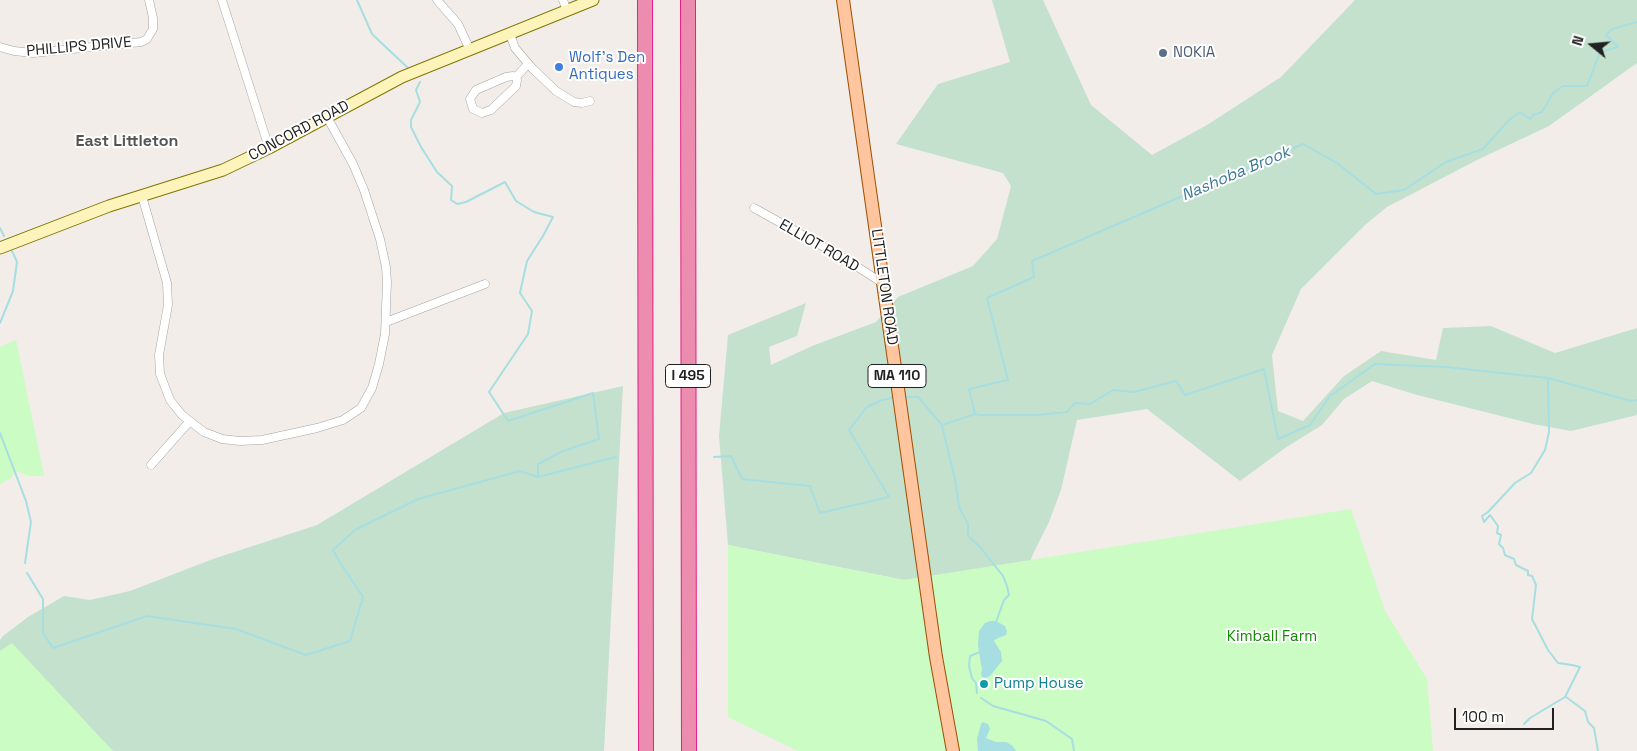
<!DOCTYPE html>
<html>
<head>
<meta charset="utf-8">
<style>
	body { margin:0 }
	#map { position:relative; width:1637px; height:751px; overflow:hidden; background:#f2ede8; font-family:"Space Grotesk",sans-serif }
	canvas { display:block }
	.north { position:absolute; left:1567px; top:20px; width:50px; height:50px; -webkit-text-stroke:4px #fff; paint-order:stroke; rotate:287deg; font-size:14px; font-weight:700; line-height:20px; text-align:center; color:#212121 }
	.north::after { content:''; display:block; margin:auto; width:18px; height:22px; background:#212121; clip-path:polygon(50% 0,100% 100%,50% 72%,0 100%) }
	.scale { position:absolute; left:1454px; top:708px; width:100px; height:22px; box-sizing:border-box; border:2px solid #212121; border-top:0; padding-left:6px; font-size:15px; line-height:18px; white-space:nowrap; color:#212121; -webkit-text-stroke:4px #fff; paint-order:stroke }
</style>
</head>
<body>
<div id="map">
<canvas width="1637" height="751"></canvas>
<div class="north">N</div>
<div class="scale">100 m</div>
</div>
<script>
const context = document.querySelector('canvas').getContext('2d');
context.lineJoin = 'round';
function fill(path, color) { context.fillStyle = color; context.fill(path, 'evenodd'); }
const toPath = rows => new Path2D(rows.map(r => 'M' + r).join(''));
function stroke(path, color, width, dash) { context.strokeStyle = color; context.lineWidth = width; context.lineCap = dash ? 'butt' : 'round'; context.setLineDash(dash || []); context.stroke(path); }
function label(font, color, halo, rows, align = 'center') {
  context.font = font + ' "Space Grotesk",sans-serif'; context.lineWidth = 4; context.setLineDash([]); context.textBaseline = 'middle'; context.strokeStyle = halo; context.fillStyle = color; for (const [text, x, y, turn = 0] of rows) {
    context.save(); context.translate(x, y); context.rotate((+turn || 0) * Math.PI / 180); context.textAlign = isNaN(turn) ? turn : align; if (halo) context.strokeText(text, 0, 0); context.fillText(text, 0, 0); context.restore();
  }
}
const wetland = toPath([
	[992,0,1043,0,1091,105,1152,155,1207,125,1281,77,1355,0,1637,0,1637,63,1549,126,1477,160,1387,207,1365,225,1301,289,1272,355,1278,411,1303,421,1344,376,1381,351,1436,360,1443,328,1491,326,1555,353,1637,328,1637,415,1571,431,1533,424,1417,395,1372,381,1344,399,1322,425,1285,448,1240,481,1147,409,1077,420,1061,490,1049,522,1035,550,1016,593,932,576,904,580,728,545,719,436,728,335,806,303,797,336,769,347,771,365,812,346,876,322,898,297,973,266,997,239,1011,186,1003,173,896,144,938,84,1010,62],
	[623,386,604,751,94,751,0,726,0,640,3,636,28,617,64,596,90,600,130,591,213,559,317,525,504,413]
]);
const park = toPath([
	[16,340,44,476,28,476,17,471,11,478,0,484,0,347],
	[1351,509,1385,611,1427,679,1433,751,798,751,728,717,728,545,904,580],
	[12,643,113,751,0,751,0,651]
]);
const water = toPath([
	[990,621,996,621,1005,626,1007,631,1006,635,996,639,994,641,1001,652,1002,661,990,676,985,678,982,677,981,673,982,670,978,645,979,631,985,623],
	[983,722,988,724,990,729,986,738,996,742,1006,742,1013,746,1016,751,978,751,977,739,981,724]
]);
const stream = toPath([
	[357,0,372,34,408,68],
	[420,82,416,90,420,102,411,120,411,127,421,147,437,172,452,186,451,200,457,204,466,202,505,182,516,201,534,212,553,217,543,236,527,261,520,293,532,311,528,334,489,392,508,421,593,393,599,439,563,451,538,464,538,477],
	[0,228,4,236],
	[0,323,13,291,17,262,12,251],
	[905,397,918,397,942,425,975,414,969,389,1008,380,987,298,1034,277,1032,261,1303,144,1337,163,1376,194,1404,190,1446,162,1483,149,1509,120,1520,112,1530,119,1533,115,1542,112,1553,93,1563,86,1587,86,1600,52,1618,47,1606,35,1612,29,1637,22],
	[975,414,980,415,1037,415,1067,412,1075,403,1090,404,1113,390,1134,392,1176,381,1185,395,1264,369,1278,439,1310,425,1330,396,1375,364,1446,367,1548,378,1631,401,1637,400],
	[942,426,955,479,959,507,968,524,968,536,980,547,1003,576,1007,586,1009,595,1004,600,996,622],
	[0,433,26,501,31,522,25,563],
	[714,457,731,456,742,479,810,486,820,513,889,497,849,430,867,407,882,400,892,398],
	[27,573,43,599,43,633,53,648,147,616,236,629,306,655,350,641,363,597,339,561,333,550,355,530,418,499,520,471,538,477,616,457],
	[977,693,976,683,972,678,969,666,970,656,980,652],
	[1566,697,1585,711,1588,722,1594,728,1598,751],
	[981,698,993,706,1046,721,1072,739,1074,751],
	[1524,724,1530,718,1565,697,1580,667,1572,665,1558,663,1548,650,1532,619,1536,585,1532,576,1528,575,1528,571,1516,565,1514,559,1505,555,1503,548,1499,544,1501,535,1497,533,1498,526,1490,515,1484,522,1482,516,1488,512,1515,483,1531,473,1545,450,1549,432,1548,378]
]);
const street = toPath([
	[222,0,269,148],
	[437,0,458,24,470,50],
	[563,0,567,11],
	[510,34,515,48,521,55,532,68,556,91,574,102,582,103,590,101],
	[0,47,14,51,33,53,141,42,147,39,153,29,153,18,149,0],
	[516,77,517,80,516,86,491,110,482,113,473,109,470,99,476,90,506,77,513,76,516,77,528,64],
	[142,196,167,283,168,305,159,355,160,374,170,400,182,415,204,432,222,439,240,441,262,440,317,428,343,420,361,408,372,388,379,364,385,334,387,282,386,267,380,239,364,190,353,164,327,117],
	[754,208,842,257,884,284],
	[386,322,485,284],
	[151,465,189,422]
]);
const secondary = toPath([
	[0,248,109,206,223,170,269,148,402,77,593,0]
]);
const primary = toPath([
	[843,0,936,657,953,751]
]);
const highway = toPath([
	[645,0,646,751],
	[688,0,689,751]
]);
const markers = [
	[1163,53,5,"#5c6f8a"],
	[559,67,5,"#3f7fe0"],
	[984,684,5,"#0f9aa8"]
];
const shields = [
	[688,376,45],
	[897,376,58]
];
const shieldNames = [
	["I 495",688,376],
	["MA 110",897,376]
];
const streetNames = [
	["PHILLIPS DRIVE",79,47,-5],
	["CONCORD ROAD",299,131,-28],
	["ELLIOT ROAD",819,246,30],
	["LITTLETON ROAD",884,287,82]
];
const serviceNames = [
	["NOKIA",1173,53]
];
const shopNames = [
	["Wolf's Den",569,58],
	["Antiques",569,75]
];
const parkNames = [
	["Kimball Farm",1272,637]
];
const cultureNames = [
	["Pump House",994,684]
];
const neighbourhoodNames = [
	["East Littleton",127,142]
];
const waterNames = [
	["Nashoba Brook",1236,174,-23]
];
fill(wetland, '#c4e1ce');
fill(park, '#cafcc4');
fill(water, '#a6dee1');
stroke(stream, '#a6dee1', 2);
stroke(street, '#a5a5a5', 9);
stroke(secondary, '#807700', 13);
stroke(primary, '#9e4e00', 14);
stroke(highway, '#e42086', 16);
stroke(street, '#fff', 8);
stroke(secondary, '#fdf4bb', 11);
stroke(primary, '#ffc59f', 12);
stroke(highway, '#ec8daf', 14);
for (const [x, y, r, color] of markers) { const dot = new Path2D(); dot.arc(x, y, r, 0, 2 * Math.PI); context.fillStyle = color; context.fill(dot); stroke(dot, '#fff', 2); }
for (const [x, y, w] of shields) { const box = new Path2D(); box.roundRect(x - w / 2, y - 11.5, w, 23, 4); context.fillStyle = '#fff'; context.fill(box); stroke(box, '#212121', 1); }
label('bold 14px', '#212121', null, shieldNames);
label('15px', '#212121', '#fff', streetNames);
label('15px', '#4e5e75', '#fff', serviceNames, 'left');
label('15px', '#366cbe', '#fff', shopNames, 'left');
label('15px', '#138806', '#fff', parkNames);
label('15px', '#0d838f', '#fff', cultureNames, 'left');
label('bold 16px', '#545454', '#fff', neighbourhoodNames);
label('italic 16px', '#3c7996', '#fff', waterNames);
</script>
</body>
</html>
